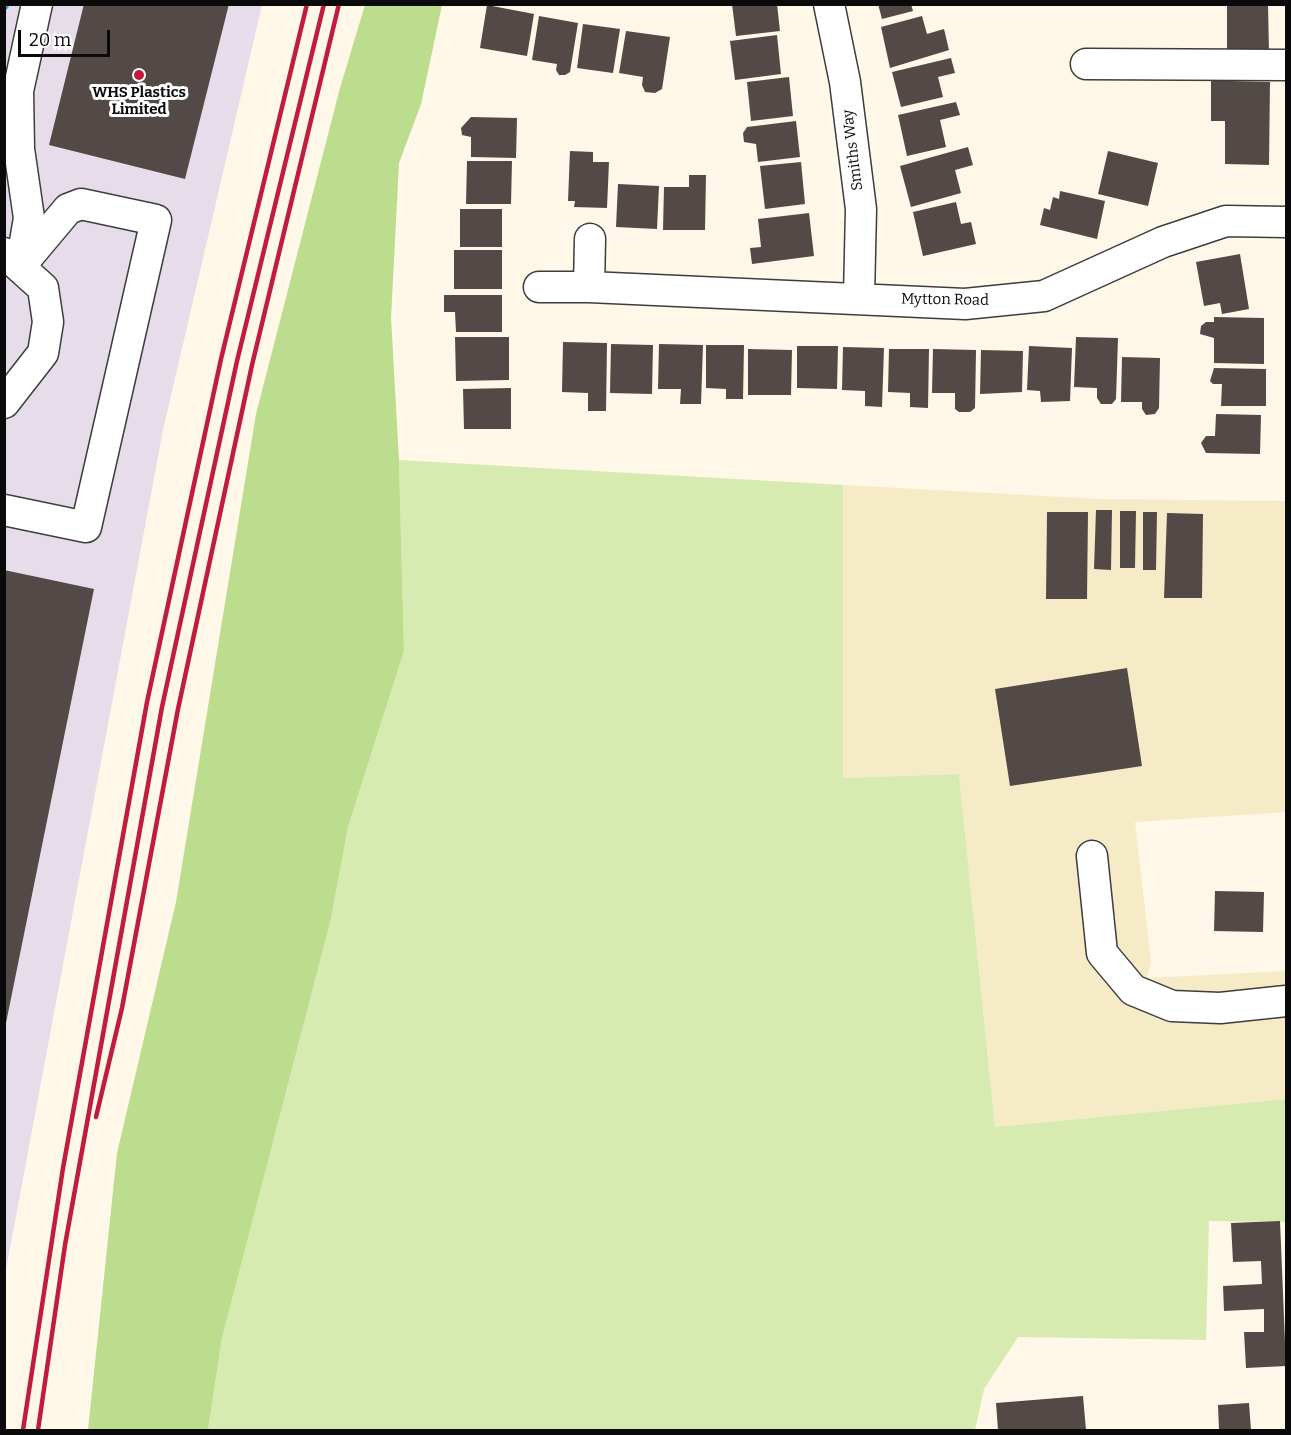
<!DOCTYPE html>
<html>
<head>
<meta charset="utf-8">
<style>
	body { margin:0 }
	#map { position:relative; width:1291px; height:1435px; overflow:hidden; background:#fff7e7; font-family:Bitter,serif }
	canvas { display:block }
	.frame { position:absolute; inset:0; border:6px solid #0a0a0a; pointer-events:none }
	.scale { position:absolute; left:18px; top:30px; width:92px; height:27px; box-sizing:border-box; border:3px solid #0a0a0a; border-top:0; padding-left:8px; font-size:18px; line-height:21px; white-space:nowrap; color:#0a0a0a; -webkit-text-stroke:4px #fff; paint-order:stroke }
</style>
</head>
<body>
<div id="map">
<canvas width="1291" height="1435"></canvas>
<div class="frame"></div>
<div class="scale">20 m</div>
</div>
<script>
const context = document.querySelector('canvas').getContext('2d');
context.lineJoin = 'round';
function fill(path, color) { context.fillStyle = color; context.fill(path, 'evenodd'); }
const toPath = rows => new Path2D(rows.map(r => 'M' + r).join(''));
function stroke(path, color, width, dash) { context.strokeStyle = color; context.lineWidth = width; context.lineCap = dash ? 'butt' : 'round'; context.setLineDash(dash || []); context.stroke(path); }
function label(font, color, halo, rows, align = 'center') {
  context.font = font + ' Bitter,serif'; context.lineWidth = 6; context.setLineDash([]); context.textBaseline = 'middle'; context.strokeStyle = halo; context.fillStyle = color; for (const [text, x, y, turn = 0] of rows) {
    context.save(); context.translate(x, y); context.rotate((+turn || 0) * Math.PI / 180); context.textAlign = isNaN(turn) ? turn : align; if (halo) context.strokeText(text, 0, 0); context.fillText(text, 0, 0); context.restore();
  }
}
const industrial = toPath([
	[5,5,262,5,163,430,5,1275]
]);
const farmland = toPath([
	[843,485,1100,499,1286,501,1286,812,1135,822,1151,962,1147,978,1286,971,1286,1099,995,1127,959,774,843,778]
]);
const green = toPath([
	[399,460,843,485,843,778,959,774,995,1127,1286,1099,1286,1222,1209,1221,1206,1340,1018,1337,984,1389,975,1430,208,1430,222,1338,331,919,348,827,404,651]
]);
const forest = toPath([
	[365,5,442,5,421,104,399,163,391,318,399,460,404,651,348,827,331,919,222,1338,208,1430,88,1430,117,1153,176,902,256,414,340,88]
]);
const stream = toPath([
	[4,6,5,4]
]);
const building = toPath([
	[84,4,229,4,185,179,49,145],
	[732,4,777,4,780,31,736,36],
	[878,4,911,4,913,11,882,19],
	[1227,4,1268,4,1269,53,1227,53],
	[487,5,534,14,527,56,480,48],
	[539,16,578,23,570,72,565,75,559,75,556,70,557,64,532,60],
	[922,16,927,34,944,29,949,50,890,68,881,27],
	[583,24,620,29,613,73,577,68],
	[626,31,670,37,662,89,655,93,645,92,642,85,643,77,619,73],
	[777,35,781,74,735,80,730,41],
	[951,58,955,73,938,77,943,97,901,107,892,72],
	[1211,73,1231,73,1231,81,1270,82,1269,165,1225,164,1225,121,1211,121],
	[789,77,793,116,751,121,747,82],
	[956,102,960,115,940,120,946,147,907,156,898,115],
	[471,117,517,118,516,158,471,157,471,137,462,135,461,128],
	[796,121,800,157,758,162,756,144,744,142,743,133,747,127],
	[968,147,973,165,955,170,961,193,911,207,900,166],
	[570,151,593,152,593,162,609,162,607,208,574,207,575,201,568,201],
	[1108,151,1158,163,1148,206,1098,194],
	[467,161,512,161,511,204,466,204],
	[801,162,805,204,765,209,760,166],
	[689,175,706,175,705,230,663,230,664,187,689,187],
	[618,184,659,186,657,229,616,227],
	[1060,191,1105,201,1097,239,1040,225,1044,208,1050,210,1053,197,1059,199],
	[956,202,961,224,971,222,976,244,923,256,913,212],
	[460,209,502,209,502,247,460,247],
	[809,213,814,256,752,264,750,248,761,247,758,219],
	[454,250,502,250,502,289,454,289],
	[1240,254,1249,309,1222,314,1220,303,1204,306,1196,262],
	[444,295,502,295,502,332,456,332,455,312,444,312],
	[1214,317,1264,318,1264,364,1214,363,1214,338,1200,334,1201,326,1206,322,1214,322],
	[455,337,509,337,509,380,456,381],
	[1076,337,1118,338,1116,399,1112,404,1101,404,1097,398,1097,388,1074,387],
	[563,342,607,343,606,411,588,411,588,393,562,392],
	[611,344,653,345,652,394,610,393],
	[659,344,703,345,701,404,680,404,681,389,658,389],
	[706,345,744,345,743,399,726,399,726,389,706,388],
	[797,346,838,346,837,389,797,388],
	[1029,346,1072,348,1070,401,1041,402,1040,391,1027,390],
	[843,347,884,348,882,407,865,406,865,391,842,390],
	[748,349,792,350,791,395,748,395],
	[889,349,929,349,928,408,910,407,910,393,888,392],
	[933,349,976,350,975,408,970,412,959,412,955,409,955,393,932,393],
	[981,350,1023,351,1022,392,980,394],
	[1122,357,1160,358,1159,408,1155,414,1146,415,1142,409,1142,402,1121,402],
	[1214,368,1266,369,1266,406,1221,406,1222,384,1213,384,1210,381],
	[511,388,511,429,464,429,463,389],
	[1216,414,1261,415,1260,454,1206,453,1201,443,1206,436,1215,436],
	[1096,510,1112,510,1111,570,1094,569],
	[1120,511,1136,511,1135,568,1120,568],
	[1047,512,1088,512,1087,599,1046,599],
	[1143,512,1157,512,1156,570,1143,570],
	[1167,513,1203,514,1202,598,1164,598],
	[4,570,94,589,6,1023,4,1023],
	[1127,668,1142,766,1010,786,995,689],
	[1215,891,1264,892,1263,932,1214,931],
	[1280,1221,1286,1366,1246,1368,1244,1332,1264,1332,1264,1309,1224,1311,1223,1286,1262,1284,1261,1261,1233,1262,1231,1223],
	[1083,1396,1086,1430,998,1430,996,1403],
	[1249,1403,1251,1430,1219,1430,1218,1405]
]);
const minor = toPath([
	[829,4,845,82,861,209,859,297],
	[1086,64,1286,65],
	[4,253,43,288,48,322,43,353,4,403],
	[539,287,589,287,965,304,1044,296,1163,242,1226,221,1286,222],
	[589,287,590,239],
	[4,510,86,527,156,220,81,204,68,209,21,265,29,218,19,149,18,91,37,4],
	[1092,856,1102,953,1133,990,1172,1006,1220,1008,1286,1001]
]);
const rail = toPath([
	[96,1117,122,1008,178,709,252,365,339,4],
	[23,1430,63,1168,147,702,221,359,307,4],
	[38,1430,65,1245,162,707,237,361,324,4]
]);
const markers = [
	[139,75,6,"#c01c3b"]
];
const poiNames = [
	["WHS Plastics",139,93],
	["Limited",139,110]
];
const streetNames = [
	["Smiths Way",853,150,-97],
	["Mytton Road",945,300,1]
];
fill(industrial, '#e7ddea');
fill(farmland, '#f6ebc7');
fill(green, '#d7ebb0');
fill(forest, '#bcdc8e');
stroke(stream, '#2ca9d4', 9);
fill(building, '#534946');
stroke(minor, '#3d3d3d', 33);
stroke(minor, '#fff', 30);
stroke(rail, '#c01c3b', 4.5);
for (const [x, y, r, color] of markers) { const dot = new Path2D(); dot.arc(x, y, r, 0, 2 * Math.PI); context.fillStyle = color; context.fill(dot); stroke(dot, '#fff', 2); }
label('bold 15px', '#0a0a0a', '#fff', poiNames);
label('15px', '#0a0a0a', '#fff', streetNames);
</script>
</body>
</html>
